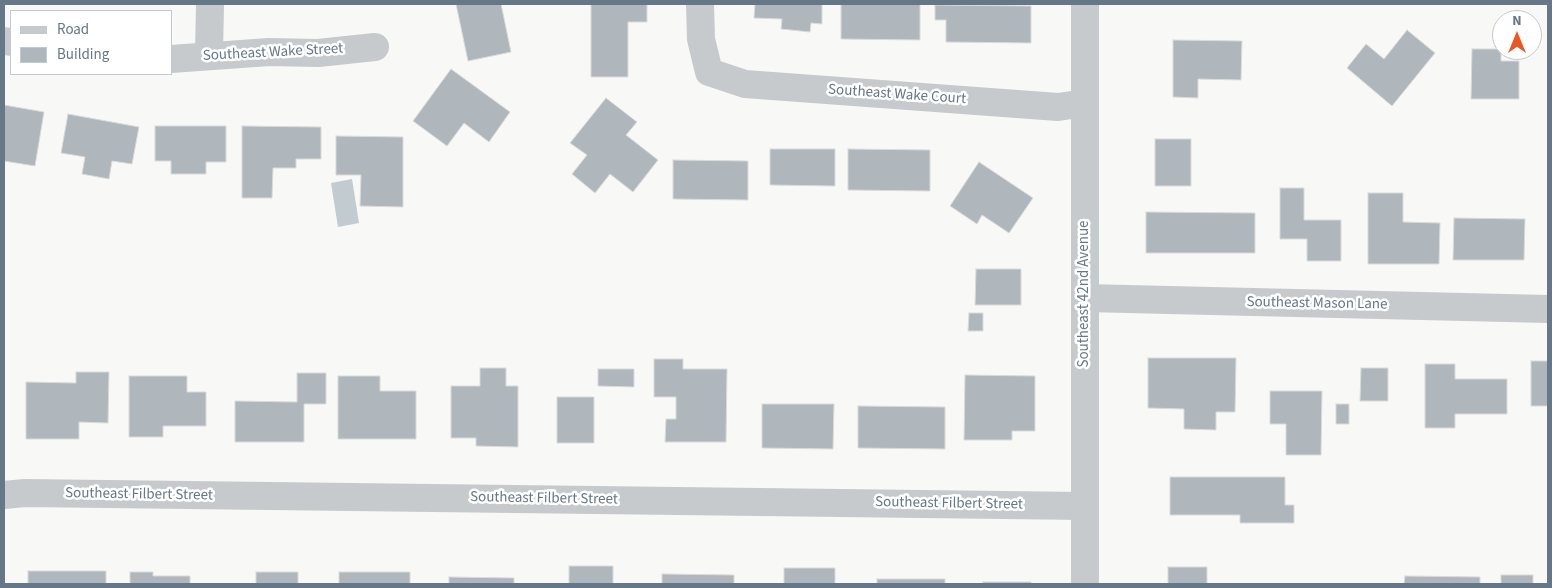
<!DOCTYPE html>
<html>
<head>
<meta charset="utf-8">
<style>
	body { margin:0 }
	#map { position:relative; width:1552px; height:588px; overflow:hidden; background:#f8f8f6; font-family:"Source Sans 3",sans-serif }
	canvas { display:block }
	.frame { position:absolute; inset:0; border:5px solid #667888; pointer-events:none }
	.legend { position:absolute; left:10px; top:10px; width:162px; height:65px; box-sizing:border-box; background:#fff; border:1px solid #c2c9cf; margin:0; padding:6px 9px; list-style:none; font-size:15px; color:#667888 }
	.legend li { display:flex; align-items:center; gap:10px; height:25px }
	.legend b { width:25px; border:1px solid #c2c9cf }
	.north { position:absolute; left:1492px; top:10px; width:50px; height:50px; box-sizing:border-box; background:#fff; border:1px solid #c2c9cf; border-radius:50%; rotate:0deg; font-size:14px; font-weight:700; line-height:20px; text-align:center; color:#667888 }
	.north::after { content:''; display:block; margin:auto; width:18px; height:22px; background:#eb5623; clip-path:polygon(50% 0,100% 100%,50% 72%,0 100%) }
</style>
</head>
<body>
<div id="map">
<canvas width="1552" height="588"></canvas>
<div class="frame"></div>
<ul class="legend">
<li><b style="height:6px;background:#c6cacd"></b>Road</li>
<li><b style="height:14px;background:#afb7bd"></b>Building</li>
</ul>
<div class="north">N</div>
</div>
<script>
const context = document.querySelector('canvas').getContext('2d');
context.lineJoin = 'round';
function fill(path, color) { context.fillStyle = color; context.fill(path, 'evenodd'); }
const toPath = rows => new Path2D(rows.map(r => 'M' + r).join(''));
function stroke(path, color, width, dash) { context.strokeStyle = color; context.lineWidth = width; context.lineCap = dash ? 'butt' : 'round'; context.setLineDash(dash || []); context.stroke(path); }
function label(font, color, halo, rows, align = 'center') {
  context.font = font + ' "Source Sans 3",sans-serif'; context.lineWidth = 5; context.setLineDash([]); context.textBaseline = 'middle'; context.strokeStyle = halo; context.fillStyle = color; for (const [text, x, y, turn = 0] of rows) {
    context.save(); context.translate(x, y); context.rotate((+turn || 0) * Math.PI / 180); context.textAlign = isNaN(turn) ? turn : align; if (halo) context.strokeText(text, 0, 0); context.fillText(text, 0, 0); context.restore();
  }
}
const water = toPath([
	[352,179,359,223,338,227,331,183]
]);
const building = toPath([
	[456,4,501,4,511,52,468,61,456,4],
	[591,4,647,4,647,22,628,22,628,77,591,77,591,4],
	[755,4,822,4,822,24,811,23,810,32,781,29,782,19,754,18,755,4],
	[841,4,920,4,920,40,841,39,841,4],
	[935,5,1031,6,1031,43,946,42,946,20,935,20,935,5],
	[1407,30,1435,53,1392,106,1347,68,1366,44,1384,59,1407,30],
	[1173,40,1242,41,1241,80,1198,79,1198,98,1173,97,1173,40],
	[1472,49,1501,49,1501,61,1519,61,1519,99,1471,99,1472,49],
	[451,69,510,112,489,142,464,123,447,146,413,121,451,69],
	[606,98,637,122,626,135,658,160,633,192,610,174,595,193,572,174,587,155,570,143,606,98],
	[4,105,44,112,35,166,4,161,4,105],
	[68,114,139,127,132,164,112,161,109,179,82,174,85,157,61,153,68,114],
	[155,126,226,126,226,162,206,162,206,174,171,174,171,161,155,161,155,126],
	[242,126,321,127,321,159,296,159,296,168,273,168,272,198,242,198,242,126],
	[336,136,403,137,403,207,360,206,361,175,336,175,336,136],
	[1155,139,1191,139,1191,186,1155,186,1155,139],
	[770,149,835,149,835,186,770,185,770,149],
	[848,149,930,150,930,191,848,190,848,149],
	[673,160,748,161,748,200,673,199,673,160],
	[979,162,1033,198,1009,233,982,215,977,224,950,206,979,162],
	[1280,188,1304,188,1304,220,1341,220,1341,261,1307,261,1307,239,1280,239,1280,188],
	[1368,193,1403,193,1403,222,1440,223,1439,264,1368,264,1368,193],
	[1146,212,1255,213,1255,253,1146,253,1146,212],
	[1454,218,1525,219,1524,260,1453,260,1454,218],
	[976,269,1021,269,1021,305,975,305,976,269],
	[969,313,983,313,983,331,968,331,969,313],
	[1148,358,1236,358,1235,412,1216,412,1216,430,1184,429,1184,409,1148,408,1148,358],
	[654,359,683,359,683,369,727,369,726,442,665,442,666,419,676,419,676,397,654,397,654,359],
	[1531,361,1548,361,1548,406,1531,406,1531,361],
	[1425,364,1455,364,1455,379,1507,379,1507,414,1455,414,1455,428,1425,428,1425,364],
	[480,368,506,368,506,386,518,386,518,447,476,446,476,438,451,438,451,386,480,386,480,368],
	[1361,368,1388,368,1388,401,1360,401,1361,368],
	[598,369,634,369,634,387,598,386,598,369],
	[76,372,109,372,108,423,79,422,79,439,26,439,26,382,76,383,76,372],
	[297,373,326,373,326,404,304,404,304,442,235,442,235,401,297,402,297,373],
	[965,375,1035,376,1035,431,1012,431,1012,440,964,440,965,375],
	[129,376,187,376,187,392,206,392,206,426,163,426,163,437,129,437,129,376],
	[338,376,380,376,380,391,416,391,416,439,338,439,338,376],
	[1270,391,1322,391,1321,455,1286,455,1286,424,1270,424,1270,391],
	[557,397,594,397,594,443,557,443,557,397],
	[762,404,834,404,833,449,762,448,762,404],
	[1336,404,1349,404,1349,424,1336,424,1336,404],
	[858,406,945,407,945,449,858,448,858,406],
	[1170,477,1285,477,1285,505,1294,505,1294,523,1240,523,1240,515,1170,515,1170,477],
	[569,566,613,566,613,584,569,584,569,566],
	[1168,567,1207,567,1207,584,1168,584,1168,567],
	[784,568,835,568,835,584,784,584,784,568],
	[28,571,106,571,106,584,28,584,28,571],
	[130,572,153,572,153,576,190,576,190,584,130,584,130,572],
	[256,572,298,572,298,584,256,584,256,572],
	[339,572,410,572,410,584,339,584,339,572],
	[662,574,734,575,734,584,662,584,662,574],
	[1501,575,1533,575,1533,584,1501,584,1501,575],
	[1405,576,1480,577,1480,584,1404,584,1405,576],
	[449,577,514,578,514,584,449,584,449,577],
	[877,579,945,579,945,584,877,584,877,579],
	[983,582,1031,582,1031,584,983,584,983,582]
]);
const minor = toPath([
	[700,4,701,39,709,72,745,84,1058,107,1085,103],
	[4,41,11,42],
	[209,55,210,4],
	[171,59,269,52,318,53,375,47],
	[1085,298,1548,309],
	[4,495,25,493,1085,506]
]);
const tertiary = toPath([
	[1085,4,1085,584]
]);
const streetNames = [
	["Southeast Wake Street",273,53,-3],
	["Southeast Wake Court",897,95,4],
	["Southeast 42nd Avenue",1085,294,-90],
	["Southeast Mason Lane",1317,304,1],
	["Southeast Filbert Street",139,495,1],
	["Southeast Filbert Street",544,499,1],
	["Southeast Filbert Street",949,504,1]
];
fill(water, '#c1cbd0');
fill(building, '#afb7bd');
stroke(building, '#dadad8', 1);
stroke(minor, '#c6cacd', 28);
stroke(tertiary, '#c6cacd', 28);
label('15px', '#667888', '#fff', streetNames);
</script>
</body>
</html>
